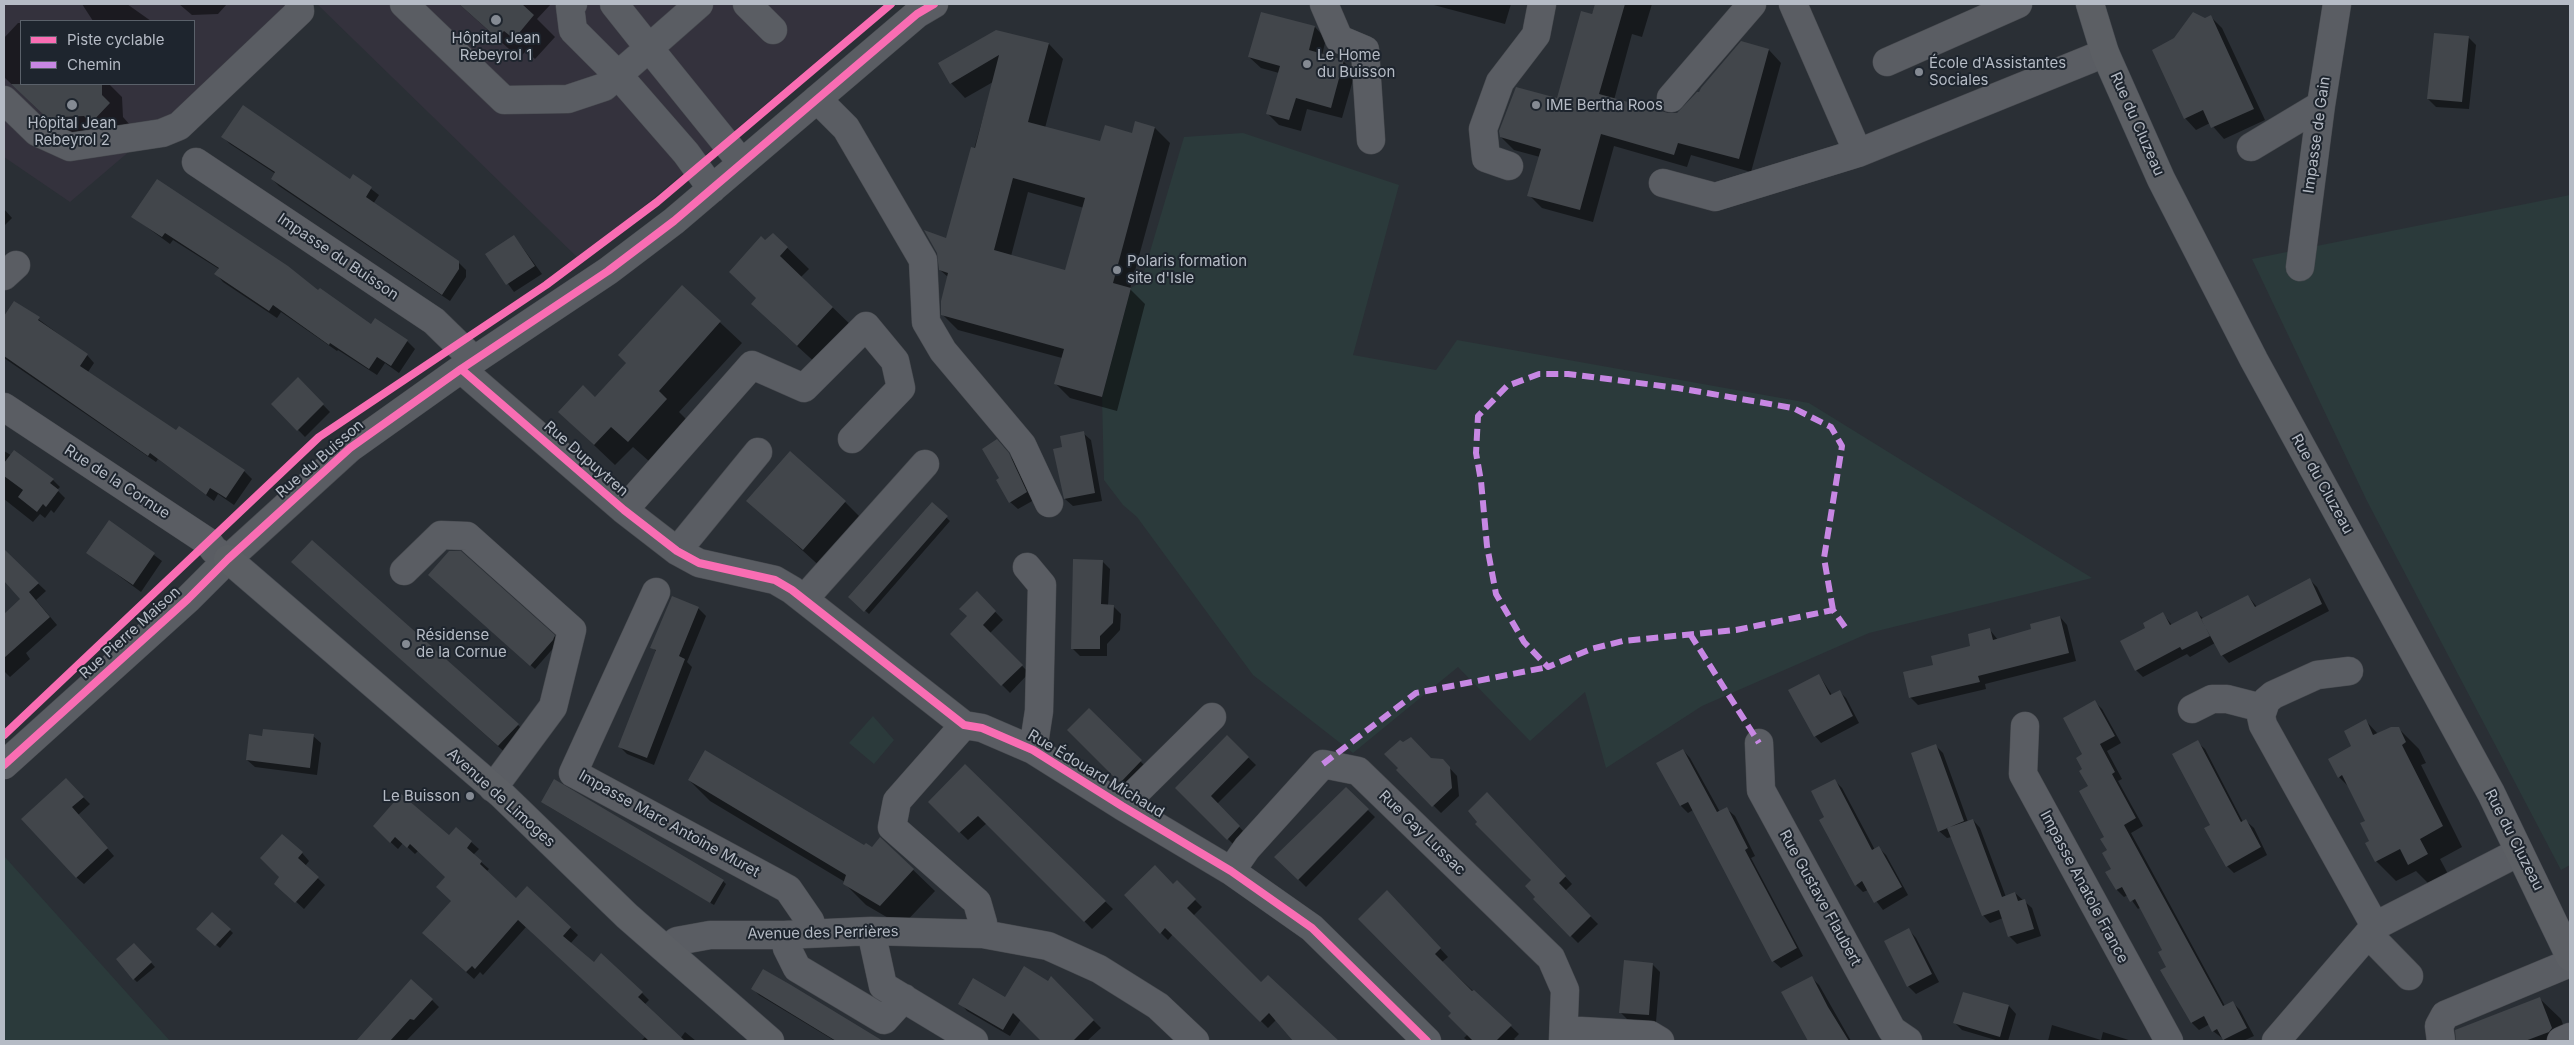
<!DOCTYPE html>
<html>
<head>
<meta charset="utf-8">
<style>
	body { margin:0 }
	#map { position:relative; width:2574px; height:1045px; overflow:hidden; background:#2a2f35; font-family:Inter,sans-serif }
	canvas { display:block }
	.frame { position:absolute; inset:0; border:5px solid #b5bbc5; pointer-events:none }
	.legend { position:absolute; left:20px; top:20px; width:175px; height:65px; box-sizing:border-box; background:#1e252e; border:1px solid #5a616a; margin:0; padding:6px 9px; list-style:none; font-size:15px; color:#b5bbc5 }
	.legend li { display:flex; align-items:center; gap:10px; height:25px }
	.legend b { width:25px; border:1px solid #5a616a }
</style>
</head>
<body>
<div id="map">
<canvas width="2574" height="1045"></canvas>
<div class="frame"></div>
<ul class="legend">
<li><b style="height:6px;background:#f96db3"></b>Piste cyclable</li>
<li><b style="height:6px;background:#c787e3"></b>Chemin</li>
</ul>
</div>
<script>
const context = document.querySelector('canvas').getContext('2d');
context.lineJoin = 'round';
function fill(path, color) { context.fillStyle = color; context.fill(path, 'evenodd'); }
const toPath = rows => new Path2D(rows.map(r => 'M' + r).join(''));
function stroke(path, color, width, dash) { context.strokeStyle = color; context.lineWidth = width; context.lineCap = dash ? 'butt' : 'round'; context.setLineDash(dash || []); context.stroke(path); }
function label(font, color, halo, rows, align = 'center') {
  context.font = font + ' Inter,sans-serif'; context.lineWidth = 4; context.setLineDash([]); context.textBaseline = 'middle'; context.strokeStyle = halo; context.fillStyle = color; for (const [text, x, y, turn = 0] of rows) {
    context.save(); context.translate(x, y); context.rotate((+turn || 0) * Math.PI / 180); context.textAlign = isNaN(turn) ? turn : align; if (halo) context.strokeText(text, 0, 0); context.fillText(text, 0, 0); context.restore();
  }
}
const medical = toPath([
	[4,4,302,4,70,202,4,157],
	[21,21,194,21,194,84,21,84],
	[317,4,885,4,580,260]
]);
const green = toPath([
	[1243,133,1399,185,1353,355,1436,370,1457,340,1809,403,2092,578,1869,633,1702,706,1606,768,1585,692,1530,741,1458,667,1353,753,1253,675,1137,517,1123,505,1104,480,1102,397,1131,288,1141,282,1184,137],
	[2570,195,2570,865,2561,870,2367,501,2252,259],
	[873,716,894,740,874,764,849,743],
	[4,856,170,1041,4,1041]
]);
const shadow = toPath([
	[82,4,127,4,151,21,93,21],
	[179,4,227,4,218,14,192,15],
	[459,4,551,4,537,19,555,37,535,59,526,51,519,58],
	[1430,4,1511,4,1505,24],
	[1596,4,1652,4,1642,37,1632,34,1614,100,1668,115,1676,114,1769,50,1781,63,1751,172,1691,155,1687,167,1614,146,1593,222,1542,208,1529,195,1540,157,1514,150,1501,137,1558,99],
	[2211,17,2222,28,2265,120,2224,139,2210,123,2196,130,2185,118,2175,39],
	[18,23,21,23,21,84,109,84,122,97,123,117,130,125,71,141,4,77,4,38],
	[1315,27,1326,39,1322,55,1343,61,1355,73,1342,118,1307,109,1301,131,1279,125,1268,114,1279,73,1261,68,1249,57],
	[2468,37,2476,45,2469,109,2436,107,2428,99],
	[1049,44,1063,59,1045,128,1101,143,1133,134,1136,123,1155,128,1170,143,1130,289,1145,304,1117,411,1070,398,1055,383,1062,358,958,330,943,315,948,277,940,270,993,82,965,98,951,83,939,63],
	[1028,192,1084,208,1066,272,1011,256],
	[223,137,351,180,354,176,379,195,373,204,458,262,466,270,466,277,450,301,279,186,272,179,276,174,230,144],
	[4,209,12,218,4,226],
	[133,217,318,292,372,325,407,341,415,349,399,373,385,363,377,375,338,350,337,351,281,312,277,318,223,282,216,274,219,269,173,240,170,244],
	[773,234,809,269,801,277,854,328,819,366,774,325,758,299,765,242],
	[514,236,542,274,514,292,487,255],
	[682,287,742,343,679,412,687,420,650,462,633,447,615,465,559,412,595,399,628,363],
	[15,302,87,355,94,363,88,372,176,432,179,427,244,471,252,479,234,505,218,494,214,501,158,459,156,462,4,358,4,318],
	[298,379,330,412,305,437,273,404],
	[1083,433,1091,440,1102,501,1073,506,1065,499,1063,448],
	[1004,449,1016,463,1034,500,1018,509,1010,502,1001,478],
	[4,451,53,480,60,487,57,490,65,498,54,513,51,510,45,518,40,514,33,522,4,499],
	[748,501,845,502,866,523,824,570],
	[932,504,950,521,869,614,850,597],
	[109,522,162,561,141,592,88,553],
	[10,557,46,591,36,600,57,625,26,653,30,659,10,677,4,671,4,616,22,600,4,580,4,563],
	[1102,561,1110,569,1108,606,1113,606,1121,614,1120,630,1107,644,1107,656,1080,656,1072,648],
	[293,562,518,725,539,746,520,766],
	[433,578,554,636,557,640,557,644,535,669],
	[2310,580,2317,587,2329,611,2229,663,2222,655,2215,643,2190,657,2187,654,2143,677,2136,670,2147,628,2163,614,2172,625,2197,613,2204,619,2248,596,2257,607],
	[977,593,1003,620,990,633,1029,673,1010,693,952,634,968,616],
	[698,608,706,616,687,662,692,667,654,765,627,754,619,746,657,652,652,647],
	[2060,617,2067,625,2076,661,1985,684,1986,689,1918,705,1910,697,1934,666,1972,647,1990,630,1998,640,2032,630],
	[1819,675,1832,695,1839,691,1846,698,1859,723,1821,743,1815,736],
	[2095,702,2102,709,2121,743,2107,751,2122,779,2118,781,2143,826,2131,833,2225,1006,2232,1002,2240,1010,2254,1036,2243,1041,2226,1041,2213,1031,2210,1024,2199,1030,2192,1023,2162,970,2167,967,2164,950,2141,907,2138,909,2128,895,2124,897,2117,890,2106,837,2084,770,2084,755],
	[1089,710,1148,769,1128,789,1069,730],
	[2366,721,2378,734,2398,728,2419,749,2426,763,2421,765,2462,847,2440,859,2448,874,2429,884,2416,871,2396,881,2376,861,2367,821,2350,788,2339,777],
	[313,736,321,743,317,775,255,767,247,760,263,737],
	[1227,737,1256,765,1217,804,1247,835,1235,846,1177,788],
	[2197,742,2205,749,2243,822,2246,821,2254,828,2267,855,2234,873,2227,866,2212,825],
	[1936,746,1943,753,1968,822,1973,820,1980,828,2006,897,2015,893,2032,908,2041,936,2017,944,2009,936,2003,918,1990,923,1983,915,1952,837,1947,838,1939,831],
	[1683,750,1690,758,1720,812,1727,809,1735,816,1755,856,1751,858,1803,956,1781,968,1773,961,1693,810,1688,813,1681,806],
	[1431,760,1442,760,1457,776,1459,796,1441,813,1398,770],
	[965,766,1113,909,1092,929,987,823,968,840,929,802],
	[66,780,90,804,78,815,114,856,84,884,76,877],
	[689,780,872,849,881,839,935,891,902,926,866,905,845,884,845,882,710,801],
	[1834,780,1842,788,1875,850,1879,848,1886,855,1908,895,1883,910,1868,890,1863,892,1856,885,1826,817],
	[1346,789,1375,817,1306,887,1276,857],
	[1495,801,1572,884,1565,891,1598,924,1578,943,1534,899,1537,897,1533,880],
	[546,805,723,881,726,884,714,905],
	[456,829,479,849,473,855,489,869,486,872,516,900,527,888,578,935,570,944,594,963,642,993,649,1000,644,1005,680,1039,685,1032,696,1041,641,1041,645,1037,526,927,483,975,480,972,474,979,431,941,453,902,446,877,419,850,415,854,403,843,398,849,382,834,449,837],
	[302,853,309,861,305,866,325,885,304,909,276,883],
	[1177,882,1202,907,1193,916,1261,984,1298,1003,1337,1041,1295,1041,1276,1020,1268,1028,1173,934,1168,940,1161,933,1173,886],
	[1394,899,1448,957,1442,962,1519,1034,1514,1039,1516,1041,1468,1041,1464,1038,1468,1034,1453,1013],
	[212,913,233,933,220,948,201,932],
	[1909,930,1916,938,1939,982,1916,994,1908,986],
	[134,944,155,967,137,982,134,979],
	[1652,964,1660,972,1656,1022,1628,1020,1620,1012],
	[764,970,881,1041,835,1041,759,995,753,989],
	[1051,978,1101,1028,1087,1041,1043,1041,1021,1019,1010,1036,967,1011,960,1003,1006,999,1049,982],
	[1812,978,1819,985,1851,1041,1809,1041,1782,992],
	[1964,994,2009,1006,2016,1014,2008,1041,1999,1041,1962,1030,1955,1023],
	[2539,998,2561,1019,2569,1041,2457,1041,2457,1031],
	[432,1000,439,1007,406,1041,372,1041,364,1033],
	[2052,1025,2101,1040,2103,1032,2132,1041,2048,1041]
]);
const building = toPath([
	[459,4,522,4,534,15,514,39,504,31,497,38],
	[1595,4,1625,4,1599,94,1668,113,1677,113,1697,92,1699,92,1701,88,1741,41,1769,49,1739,159,1678,143,1674,155,1601,134,1580,210,1527,196,1541,149,1500,137,1499,131,1516,87,1557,98,1581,11,1592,14],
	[1261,12,1315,26,1309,50,1344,60,1331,108,1296,98,1289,120,1266,114,1280,66,1248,57],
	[2193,12,2205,18,2211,15,2254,109,2211,128,2203,110,2184,119,2152,50,2174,38],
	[996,30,1049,43,1028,122,1100,141,1105,125,1132,133,1135,121,1155,127,1113,283,1131,288,1102,397,1054,384,1064,349,941,315,941,301,948,273,939,270,937,253,924,230,946,238,971,147,975,148,999,55,950,84,938,63],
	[1013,178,1085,198,1065,270,994,250],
	[2434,33,2469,36,2462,102,2427,99],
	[11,84,102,84,102,95,110,103,91,123,84,116,62,117,56,124,49,120],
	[243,105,350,179,353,174,372,187,366,197,459,261,459,269,442,295,271,179,275,172,221,137],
	[157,179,288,266,318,290,320,288,371,324,375,318,408,340,391,366,377,357,369,369,330,343,329,345,273,305,269,311,214,274,219,268,165,233,162,237,131,217],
	[773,233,788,247,780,256,833,307,797,346,751,304,756,298,729,272,761,236,765,240],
	[514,235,535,266,506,285,485,254],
	[682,285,721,321,659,391,667,399,628,442,611,427,594,445,558,412,583,385,595,397,626,363,618,355],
	[14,301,40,317,38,320,88,354,80,366,176,430,179,426,245,470,226,498,210,488,206,495,150,453,148,456,4,356,4,316],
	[298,377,324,404,297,431,271,404],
	[1084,431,1095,493,1064,499,1053,449,1062,447,1060,436],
	[997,439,1009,453,1027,492,1009,503,996,480,999,478,982,449],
	[14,450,54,479,50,483,59,490,46,507,43,504,37,512,18,497,23,490,4,476,4,463],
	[790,451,846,501,803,550,746,501],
	[932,502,948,516,864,612,848,597],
	[109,520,155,553,133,585,86,553],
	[312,540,519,724,498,746,291,562],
	[4,549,39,583,29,592,50,617,4,658,4,614,20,599,4,581],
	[449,551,461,551,555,635,553,640,530,666,428,575],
	[1073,559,1103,560,1101,604,1114,605,1113,623,1100,636,1100,649,1071,649],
	[2310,578,2322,604,2221,656,2201,619,2248,595,2255,607],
	[977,591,996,611,983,625,1023,665,1001,686,950,634,967,616,959,609],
	[672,596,699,607,679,656,685,659,647,758,618,747,656,650,650,648],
	[2197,611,2210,636,2182,650,2180,647,2135,671,2120,641,2145,628,2143,623,2163,612,2170,625],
	[2060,616,2069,653,1978,676,1980,682,1909,698,1903,672,1933,665,1931,656,1970,646,1968,634,1990,628,1993,640,2031,629,2030,624],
	[1819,674,1830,695,1840,690,1853,716,1814,737,1788,690],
	[2095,700,2115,736,2100,744,2115,772,2112,774,2136,818,2124,825,2223,1006,2233,1001,2247,1028,2223,1040,2217,1029,2212,1032,2204,1016,2191,1023,2160,970,2166,967,2158,952,2162,950,2135,899,2130,902,2122,887,2116,890,2105,872,2111,869,2102,853,2107,850,2100,839,2104,837,2079,791,2088,786,2079,771,2082,769,2076,758,2082,754,2063,718],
	[1089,708,1142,760,1120,783,1067,730],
	[2366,719,2373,735,2391,727,2399,727,2406,742,2402,745,2443,826,2420,839,2428,854,2408,865,2400,849,2375,862,2365,843,2369,841,2360,823,2365,821,2342,775,2338,778,2328,759,2351,746,2344,731],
	[263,729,314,734,310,768,246,760,249,734,262,736],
	[1227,735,1249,757,1211,796,1240,826,1227,840,1175,788],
	[1411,737,1431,758,1443,759,1450,767,1452,788,1432,807,1396,770,1398,768,1384,754,1400,740,1403,742],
	[2198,740,2241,822,2246,819,2261,847,2226,867,2204,828,2210,825,2172,754],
	[1936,744,1964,821,1938,832,1911,753],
	[1683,749,1717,812,1727,807,1748,848,1745,850,1797,948,1772,962,1688,802,1680,806,1656,763],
	[705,750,864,845,866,843,872,847,880,837,914,869,880,906,843,884,846,875,688,780],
	[965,764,1106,901,1084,922,978,816,959,833,928,802],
	[66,778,84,797,72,807,108,848,76,878,21,819],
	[554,779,724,880,710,903,541,802],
	[1835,779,1872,850,1879,846,1902,887,1874,903,1862,881,1855,886,1819,820,1824,817,1811,791],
	[1346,787,1369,809,1298,880,1274,857],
	[1487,792,1566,876,1559,883,1591,916,1570,937,1533,899,1535,897,1525,886,1531,880,1475,824,1477,822,1468,811],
	[401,794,449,835,456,827,472,841,467,848,482,861,480,864,516,898,527,886,571,927,563,936,594,962,601,953,643,992,638,997,685,1041,649,1041,518,920,475,969,472,966,466,972,422,933,451,901,436,887,445,877,410,844,407,848,395,837,390,843,373,826],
	[1973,819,2002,897,2015,892,2018,901,2025,899,2034,929,2008,937,1999,910,1982,916,1947,828],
	[282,834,303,852,298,858,319,877,295,903,274,884,279,877,260,858],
	[1155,865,1173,884,1177,880,1196,899,1187,908,1261,982,1268,975,1339,1041,1293,1041,1269,1013,1260,1022,1165,928,1160,934,1124,895],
	[1387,890,1441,948,1435,954,1472,991,1474,990,1512,1025,1496,1041,1473,1041,1448,1016,1451,1013,1358,919],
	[212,912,231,929,215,946,196,929],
	[1909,928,1932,974,1907,987,1884,941],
	[134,943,152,962,133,980,116,959],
	[1624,960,1653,963,1649,1015,1619,1013],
	[1024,966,1048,981,1051,976,1094,1020,1073,1041,1041,1041,1013,1013,1003,1030,958,1004,973,978,1005,997],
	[763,969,791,985,883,1041,836,1041,751,989],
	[1812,976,1828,1007,1849,1041,1808,1041,1781,992],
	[411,979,433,999,414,1020,410,1019,390,1041,356,1041],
	[1963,992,2009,1005,2000,1037,1953,1023],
	[2540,997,2552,1028,2549,1032,2525,1041,2456,1041,2455,1030]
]);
const minor = toPath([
	[404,4,504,100,568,99,604,87,649,48,742,163],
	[573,4,570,6,573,30,618,75,686,153,712,189],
	[614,4,649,48,699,4],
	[747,4,773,30],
	[1324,4,1339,39,1365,50,1371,140],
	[1793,4,1858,153,2105,53],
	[1887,62,2018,4],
	[1671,98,1752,4],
	[817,99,846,128,923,260,926,322,943,351,1022,445,1049,503],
	[4,100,37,132,70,147,162,133,179,126,300,11,299,4],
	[2251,147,2321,105],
	[196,162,434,321,474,360],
	[1509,166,1486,158,1483,129,1500,82,1536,35,1542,4],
	[1663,183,1715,197,1858,153],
	[2300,267,2321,105,2337,4],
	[4,276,16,265],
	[461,369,624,510,677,551,699,563,775,580,792,590,964,725,982,728,1033,750,1122,806,1231,871,1312,928,1427,1041],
	[4,407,208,542,214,550,228,559],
	[624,510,752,365,804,388,866,326,895,361,901,388,852,439],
	[677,551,758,452],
	[1027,567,1042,585,1039,711,1033,750],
	[404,571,441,535,467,536,572,630,553,707,493,788],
	[656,592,573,773,788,889,810,921,814,933],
	[804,599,925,464],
	[2349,671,2317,675,2273,695,2266,701,2261,716,2263,725,2375,926],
	[2192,709,2212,699,2227,699,2262,708],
	[964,725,897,801,892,827,977,902,983,923,983,934],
	[2025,726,2023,774,2169,1041],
	[1759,743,1761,790,1892,1030,1908,1041],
	[4,765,188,599,228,559,350,448,461,369,608,271,674,221,917,14,934,4],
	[1122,806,1212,717],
	[1231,871,1247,848,1323,764,1358,771,1551,958,1565,990,1563,1041],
	[871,931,883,986,974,1041],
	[2368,934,2409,976],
	[784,935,787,948,797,968,884,1020,904,998],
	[666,949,677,941,710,935,784,935,871,931,983,934,1048,946,1099,969,1158,1006,1195,1041],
	[1564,1030,1650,1035,1660,1041],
	[2276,1041,2375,926,2519,852],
	[2441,1041,2439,1026,2445,1015,2570,963],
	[2561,1041,2570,1037]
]);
const major = toPath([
	[2090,4,2105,53,2161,179,2254,360,2491,793,2570,957],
	[228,559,502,795,627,916,770,1041]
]);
const quiet = toPath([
	[1833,610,1824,558,1842,446,1831,427,1793,408,1678,388,1568,374,1539,374,1507,386,1478,416,1476,453,1481,481,1487,546,1496,594,1524,642,1548,667,1591,649,1623,641,1736,630,1833,610,1845,627],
	[1690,634,1759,743],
	[1323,764,1416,693,1548,667]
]);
const cycleway = toPath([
	[461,369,624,510,677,551,699,563,775,580,792,590,964,725,982,728,1033,750,1122,806,1231,871,1312,928,1427,1041],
	[4,735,319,437,546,285,657,202,891,4],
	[4,765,188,599,228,559,350,448,461,369,608,271,674,221,917,14,934,4]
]);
const markers = [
	[496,20,6,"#848a93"],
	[1307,64,5,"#848a93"],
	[1919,72,5,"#848a93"],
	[72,105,6,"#848a93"],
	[1536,105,5,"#848a93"],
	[1117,270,5,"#848a93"],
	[406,644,5,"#848a93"],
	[470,796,5,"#848a93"]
];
const poiNames = [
	["Hôpital Jean",496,38,"center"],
	["Rebeyrol 1",496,55,"center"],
	["Le Home",1317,55],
	["du Buisson",1317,72],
	["École d'Assistantes",1929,63],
	["Sociales",1929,80],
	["IME Bertha Roos",1546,105],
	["Hôpital Jean",72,123,"center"],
	["Rebeyrol 2",72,140,"center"],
	["Polaris formation",1127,261],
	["site d'Isle",1127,278],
	["Résidense",416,635],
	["de la Cornue",416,652],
	["Le Buisson",460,796,"right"]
];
const streetNames = [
	["Rue du Cluzeau",2137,124,66],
	["Impasse de Gain",2317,135,-82],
	["Impasse du Buisson",338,257,34],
	["Rue du Buisson",320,459,-41],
	["Rue Dupuytren",586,459,41],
	["Rue de la Cornue",117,482,33],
	["Rue du Cluzeau",2322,484,61],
	["Rue Pierre Maison",130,633,-42],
	["Rue Édouard Michaud",1096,774,31],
	["Avenue de Limoges",501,798,42],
	["Impasse Marc Antoine Muret",669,824,29],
	["Rue Gay Lussac",1422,833,44],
	["Rue du Cluzeau",2514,840,63],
	["Impasse Anatole France",2084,887,62],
	["Rue Gustave Flaubert",1820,898,61],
	["Avenue des Perrières",823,933,-1]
];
fill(medical, '#34323d');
fill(green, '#2b3a3b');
fill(shadow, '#0007');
fill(building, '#42464b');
stroke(minor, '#484b50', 29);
stroke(major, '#474b52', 29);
stroke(minor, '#5a5d63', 28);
stroke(major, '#5c5f64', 28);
stroke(quiet, '#c787e3', 6, [12, 6]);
stroke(cycleway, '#f96db3', 8);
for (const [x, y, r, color] of markers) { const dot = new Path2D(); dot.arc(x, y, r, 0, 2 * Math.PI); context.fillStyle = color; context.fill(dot); stroke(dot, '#1e252e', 2); }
label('15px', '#b5bbc5', '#1e252e', poiNames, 'left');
label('15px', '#b5bbc5', '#1e252e', streetNames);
</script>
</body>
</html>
